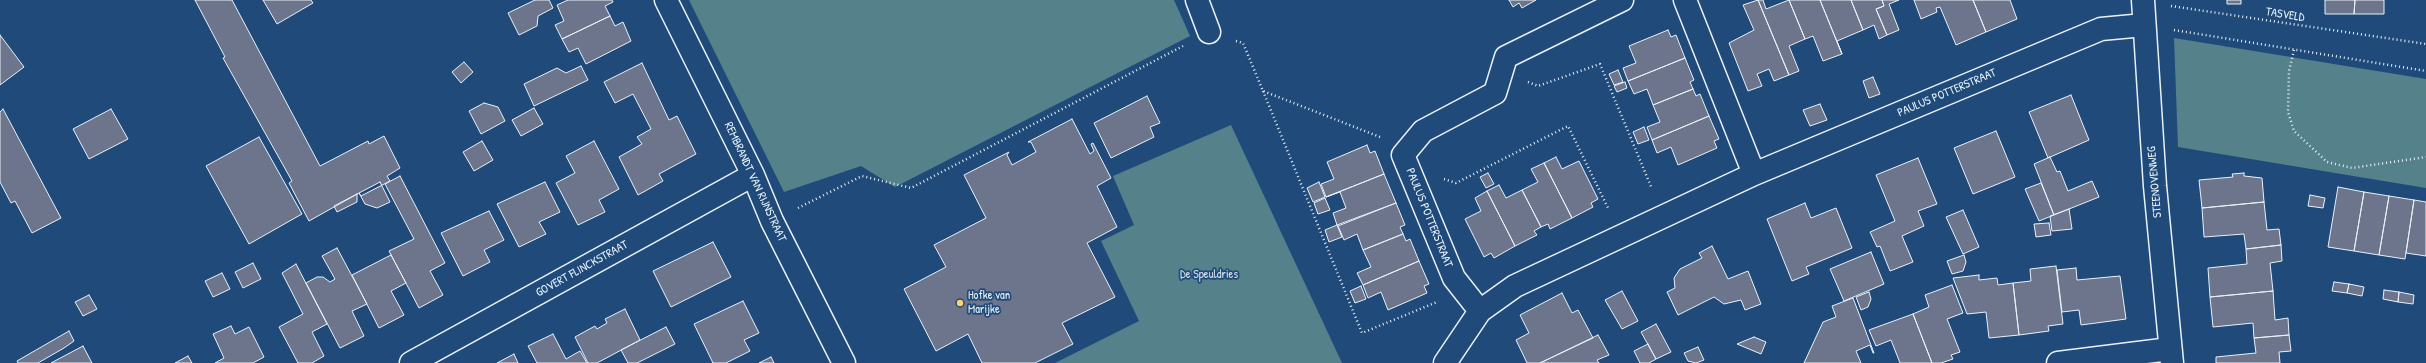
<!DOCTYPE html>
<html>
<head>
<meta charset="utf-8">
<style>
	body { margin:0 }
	canvas { display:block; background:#1f4a7a }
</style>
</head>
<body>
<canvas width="2426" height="363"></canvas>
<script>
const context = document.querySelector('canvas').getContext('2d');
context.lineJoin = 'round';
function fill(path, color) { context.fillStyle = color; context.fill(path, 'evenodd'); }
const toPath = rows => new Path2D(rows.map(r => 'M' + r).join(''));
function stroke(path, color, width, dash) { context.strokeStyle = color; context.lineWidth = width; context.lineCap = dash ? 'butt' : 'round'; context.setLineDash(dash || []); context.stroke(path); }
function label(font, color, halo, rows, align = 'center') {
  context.font = font + ' "Patrick Hand",sans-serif'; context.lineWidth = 3.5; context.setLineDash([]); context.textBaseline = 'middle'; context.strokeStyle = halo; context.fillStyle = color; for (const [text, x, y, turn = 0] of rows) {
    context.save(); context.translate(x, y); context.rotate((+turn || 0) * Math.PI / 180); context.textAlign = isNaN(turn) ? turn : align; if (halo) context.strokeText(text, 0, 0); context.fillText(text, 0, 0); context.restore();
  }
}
const green = toPath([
	[689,0,1174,0,1190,36,895,187,861,166,784,192],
	[2174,38,2426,79,2426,188,2178,147],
	[1231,125,1342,363,1055,363,1139,321,1101,241,1134,225,1113,176]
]);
const building = toPath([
	[195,0,232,0,320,166,368,141,369,144,384,136,400,168,387,176,390,181,361,196,359,193,309,221,289,183,292,181,223,58,225,57,195,0],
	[263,0,311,0,313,3,277,24,263,0],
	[535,0,549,0,553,8,538,16,537,26,519,35,508,13,535,0],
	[568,0,612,0,613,2,605,6,610,16,562,39,555,25,564,21,557,5,568,0],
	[1509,0,1536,0,1522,8,1519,3,1513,7,1509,0],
	[1758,0,1789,75,1774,81,1769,69,1757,74,1762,86,1748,91,1729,43,1754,30,1743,5,1758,0],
	[1758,0,1763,0,1766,9,1789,0,1805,39,1789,46,1799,71,1789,75,1758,0],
	[1789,0,1820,0,1842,54,1823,61,1813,36,1805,39,1789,0],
	[1820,0,1851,0,1863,30,1837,41,1842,54,1820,0],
	[1851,0,1882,0,1884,6,1876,9,1887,35,1879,39,1874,25,1863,30,1851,0],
	[1882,0,1899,0,1889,4,1899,30,1887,35,1876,9,1884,6,1882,0],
	[1914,0,1973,0,1986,32,1956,45,1940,7,1936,8,1937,12,1921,19,1914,0],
	[1973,0,2010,0,2017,19,1986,32,1973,0],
	[2227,0,2241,0,2241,4,2227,4,2227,0],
	[2325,0,2355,0,2354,14,2325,14,2325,0],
	[2355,0,2384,0,2384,14,2354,14,2355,0],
	[610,16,615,26,623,22,631,41,586,64,578,48,569,52,562,39,610,16],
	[1668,30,1671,37,1676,35,1685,58,1628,81,1623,68,1636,63,1629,46,1668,30],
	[0,35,24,67,0,85,0,35],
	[1685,58,1694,80,1690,82,1693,89,1653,105,1647,89,1634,94,1628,81,1685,58],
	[464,62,473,72,461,83,452,72,464,62],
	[642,63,669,120,677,116,696,154,659,174,663,181,638,195,619,157,642,144,637,137,651,129,633,94,615,103,604,82,642,63],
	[581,66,588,80,534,106,524,84,557,68,566,73,581,66],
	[1618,70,1623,82,1614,85,1609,74,1618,70],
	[1873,77,1880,94,1869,98,1863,81,1873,77],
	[1625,82,1627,88,1617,92,1614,86,1625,82],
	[1693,89,1696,96,1700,94,1709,116,1652,140,1647,127,1660,122,1653,105,1693,89],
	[2071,95,2089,140,2048,158,2029,112,2071,95],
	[1147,96,1160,123,1150,127,1154,137,1111,158,1094,123,1147,96],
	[484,103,498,107,505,121,481,134,469,111,484,103],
	[1820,104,1827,120,1810,126,1803,110,1820,104],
	[534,108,543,124,521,136,512,120,534,108],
	[3,109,61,218,32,233,15,201,11,203,0,182,0,112,3,109],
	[111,109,128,139,89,159,73,129,111,109],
	[1709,116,1719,139,1714,141,1717,148,1678,165,1671,147,1657,153,1652,140,1709,116],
	[1072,119,1090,154,1094,151,1091,144,1093,143,1111,178,1097,186,1117,227,1087,243,1115,297,1062,323,1073,344,1035,363,982,363,968,334,936,351,904,289,946,267,934,245,986,218,964,175,1009,152,1007,155,1012,165,1036,152,1031,142,1028,142,1072,119],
	[1644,127,1649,140,1638,144,1633,132,1644,127],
	[1996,131,2015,177,1973,194,1954,148,1996,131],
	[259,137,302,214,249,244,206,166,259,137],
	[482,141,493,160,474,171,463,152,482,141],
	[594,141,619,189,599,200,605,212,578,225,556,183,575,173,566,156,594,141],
	[1367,145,1370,153,1375,151,1384,174,1326,197,1321,184,1334,179,1327,162,1367,145],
	[1556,157,1562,169,1579,161,1598,199,1591,203,1593,207,1572,218,1544,163,1556,157],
	[2050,157,2057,172,2060,171,2068,191,2092,181,2099,197,2054,215,2034,164,2050,157],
	[1918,158,1937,204,1918,211,1924,226,1902,236,1913,262,1890,271,1880,246,1877,247,1870,232,1895,221,1876,175,1918,158],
	[1544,163,1572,218,1550,229,1548,224,1541,227,1522,190,1538,182,1531,169,1544,163],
	[1488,173,1494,184,1486,188,1480,177,1488,173],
	[2244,173,2244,176,2262,178,2264,202,2202,208,2199,180,2233,177,2232,174,2244,173],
	[1384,174,1396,203,1337,225,1333,213,1346,208,1340,192,1326,197,1384,174],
	[400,176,445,263,430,271,443,295,419,308,389,251,414,239,385,184,400,176],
	[380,182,390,202,377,208,365,204,359,193,380,182],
	[545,182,560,212,539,222,546,234,519,247,497,204,545,182],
	[1319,182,1325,197,1313,202,1307,188,1319,182],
	[2041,183,2054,215,2039,221,2025,189,2041,183],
	[1499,185,1506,198,1522,190,1541,227,1534,231,1537,235,1515,246,1487,191,1499,185],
	[2338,187,2364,192,2354,251,2328,247,2338,187],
	[1487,191,1515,246,1494,258,1491,253,1484,257,1465,219,1481,211,1475,198,1487,191],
	[2364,192,2389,196,2379,255,2354,251,2364,192],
	[357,194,357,202,337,212,334,206,357,194],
	[2310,195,2325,198,2323,208,2308,206,2310,195],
	[2389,196,2414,200,2405,259,2379,255,2389,196],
	[1325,198,1330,210,1318,214,1314,203,1325,198],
	[2414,200,2426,202,2426,256,2406,253,2414,200],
	[2264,202,2267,230,2279,229,2281,245,2246,249,2244,234,2204,237,2202,208,2264,202],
	[1396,203,1405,225,1400,227,1403,234,1363,250,1357,234,1344,240,1338,226,1396,203],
	[1805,203,1811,218,1836,208,1852,248,1806,267,1809,274,1792,281,1767,219,1805,203],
	[2069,209,2072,229,2052,231,2050,216,2069,209],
	[1963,210,1979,247,1963,254,1946,217,1963,210],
	[489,211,504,240,484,250,490,262,463,276,441,233,489,211],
	[2049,223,2051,235,2036,237,2034,224,2049,223],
	[1337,225,1342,237,1329,242,1325,230,1337,225],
	[1403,234,1406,241,1410,239,1419,261,1363,285,1357,273,1371,267,1363,250,1403,234],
	[713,242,731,277,671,307,653,271,713,242],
	[2281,245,2282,261,2270,263,2273,291,2210,297,2208,268,2247,264,2246,249,2281,245],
	[1712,246,1728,279,1748,271,1761,304,1745,310,1741,300,1724,304,1714,297,1678,315,1667,292,1675,288,1674,278,1680,269,1702,258,1699,253,1712,246],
	[337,248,367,304,352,311,364,336,340,348,306,283,317,277,323,277,330,282,335,279,322,256,337,248],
	[1871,252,1884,284,1844,301,1830,269,1871,252],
	[391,255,406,283,391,291,404,315,379,328,352,275,391,255],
	[1964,255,1966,262,1963,271,1952,274,1947,261,1964,255],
	[1419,261,1429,284,1424,286,1427,293,1388,310,1381,292,1368,298,1363,285,1419,261],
	[253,263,261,279,243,288,235,272,253,263],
	[296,264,327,324,312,332,324,356,312,363,298,363,279,327,303,314,282,273,296,264],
	[2056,266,2063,324,2048,326,2049,331,2019,335,2013,283,2031,281,2030,269,2056,266],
	[2076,268,2077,280,2120,276,2126,319,2081,325,2079,310,2062,312,2057,270,2076,268],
	[222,273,230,289,213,297,205,281,222,273],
	[1979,275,1979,280,1997,278,1998,285,2013,283,2019,335,1989,338,1986,312,1967,314,1953,278,1979,275],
	[2334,282,2349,284,2347,293,2332,291,2334,282],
	[2349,284,2364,287,2362,296,2347,293,2349,284],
	[1952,285,1963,313,1947,319,1960,352,1951,355,1953,359,1941,363,1932,363,1913,314,1929,307,1925,295,1952,285],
	[1361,286,1366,299,1355,303,1350,291,1361,286],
	[2384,290,2399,292,2398,302,2383,299,2384,290],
	[1622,291,1638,321,1622,329,1605,300,1622,291],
	[2273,291,2275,320,2288,318,2289,335,2254,338,2253,323,2213,327,2210,297,2273,291],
	[1869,292,1871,299,1868,307,1861,310,1856,297,1869,292],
	[2399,292,2414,295,2413,304,2398,302,2399,292],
	[1562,293,1572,313,1578,310,1593,338,1540,363,1527,363,1516,340,1529,333,1520,315,1562,293],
	[89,295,97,309,83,316,75,302,89,295],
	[1853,298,1874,353,1873,353,1870,345,1856,351,1861,363,1804,363,1823,322,1836,317,1832,306,1853,298],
	[743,301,759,333,744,340,750,351,726,363,713,363,694,324,743,301],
	[625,309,640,340,597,363,588,363,575,337,595,326,597,329,607,323,605,319,625,309],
	[1913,314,1932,363,1900,363,1891,340,1876,346,1869,330,1913,314],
	[1656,324,1671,352,1656,359,1641,332,1656,324],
	[231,326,235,334,249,327,264,357,253,363,215,363,224,358,213,334,231,326],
	[666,327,675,344,637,363,628,363,621,350,666,327],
	[69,331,74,341,64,348,38,363,18,363,17,361,69,331],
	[553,334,566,359,580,351,587,363,537,363,528,346,553,334],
	[1598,335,1609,355,1597,360,1599,363,1540,363,1598,335],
	[2289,335,2291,351,2279,352,2280,363,2216,363,2216,357,2256,353,2254,338,2289,335],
	[1754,337,1766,342,1761,354,1737,344,1754,337],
	[1648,344,1656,359,1649,363,1640,363,1634,351,1648,344],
	[83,346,92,363,51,363,83,346],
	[1698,347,1704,360,1696,363,1688,361,1684,353,1698,347],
	[514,354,518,363,497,363,514,354],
	[188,356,192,363,175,363,188,356],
	[771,357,774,363,759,363,771,357]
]);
const path = toPath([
	[2171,6,2426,44],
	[2174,30,2426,71],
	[1236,41,1243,43,1263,91,1380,137],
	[2294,50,2289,71,2288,112,2294,131,2327,162,2352,168,2426,157],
	[1528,82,1538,86,1600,64,1652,189],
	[1263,91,1362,333,1437,302],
	[1444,179,1456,183,1568,126,1609,210],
	[798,208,862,176,911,188,1183,46]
]);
const minor = toPath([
	[666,0,753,175,772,221,844,363],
	[1197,0,1209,32],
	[1685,0,1754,174],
	[2143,0,2155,186,2172,363],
	[1480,311,1454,278,1403,155,1423,131,1495,93,1506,57,1622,0],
	[411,363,753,175],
	[1445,363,1480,311,1515,286,1754,174,2101,29,2144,25],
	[2058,363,2170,349]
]);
const markers = [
	[960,303,4,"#ffd166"]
];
const streetNames = [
	["TASVELD",2285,15,9],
	["PAULUS POTTERSTRAAT",1947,93,-23],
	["REMBRANDT VAN RIJNSTRAAT",755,182,65],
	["STEENOVENWEG",2155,182,-95],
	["PAULUS POTTERSTRAAT",1429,218,68],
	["GOVERT FLINCKSTRAAT",582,269,-29]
];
const parkNames = [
	["De Speuldries",1209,275]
];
const poiNames = [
	["Hofke van",968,296],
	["Marijke",968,310]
];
fill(green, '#54818a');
fill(building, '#6c758c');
stroke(building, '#e8f1f8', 1);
stroke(minor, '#e8f1f8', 25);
stroke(path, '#e8f1f8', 2.5, [1, 3]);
stroke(minor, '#1f4a7a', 22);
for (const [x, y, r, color] of markers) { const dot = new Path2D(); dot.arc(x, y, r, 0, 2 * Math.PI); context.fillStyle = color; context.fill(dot); stroke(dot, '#1f4a7a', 1.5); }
label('12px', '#e8f1f8', '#1f4a7a', streetNames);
label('12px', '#d2e0e8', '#1f4a7a', parkNames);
label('12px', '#e8f1f8', '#1f4a7a', poiNames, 'left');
</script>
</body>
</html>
